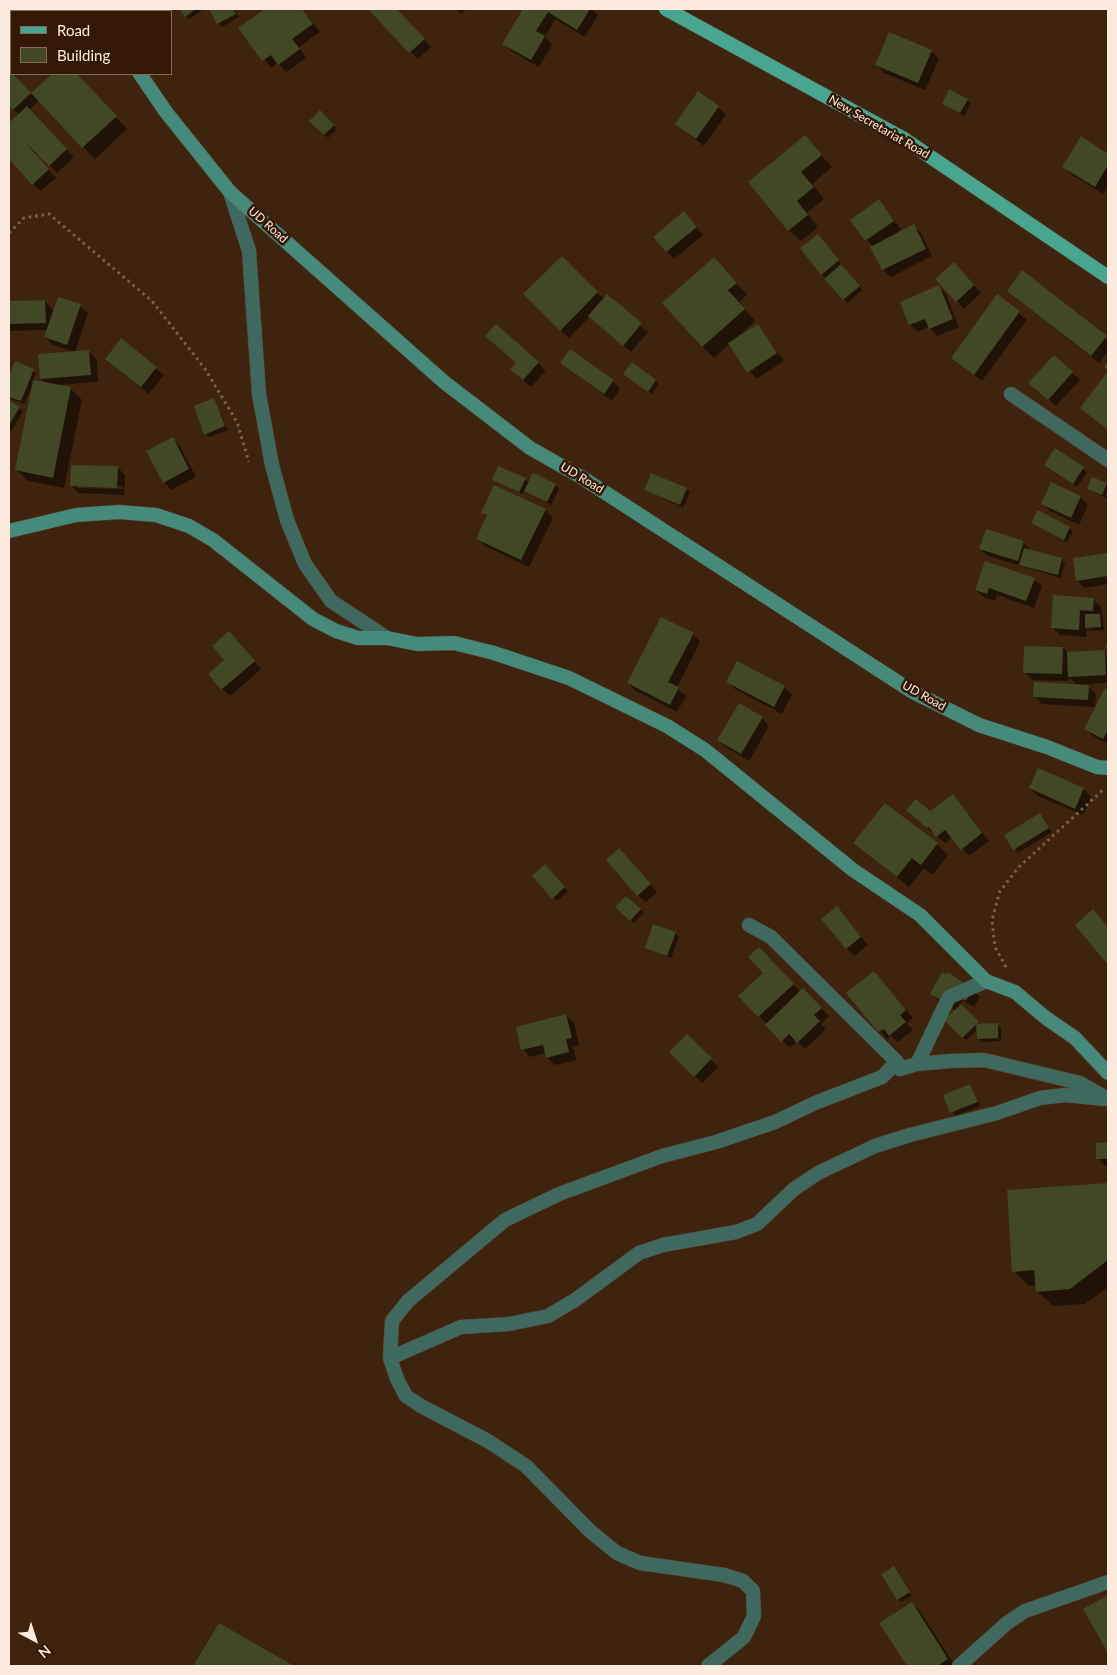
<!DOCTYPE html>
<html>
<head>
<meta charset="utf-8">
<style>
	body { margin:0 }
	#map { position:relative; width:1117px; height:1675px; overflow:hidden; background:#3e230e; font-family:Lato,sans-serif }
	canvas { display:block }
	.frame { position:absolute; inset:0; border:10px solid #fdeade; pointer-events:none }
	.legend { position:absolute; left:10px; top:10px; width:162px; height:65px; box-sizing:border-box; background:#331905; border:1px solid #846d5c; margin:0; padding:6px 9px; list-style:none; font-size:15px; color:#fdeade }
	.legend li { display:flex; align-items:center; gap:10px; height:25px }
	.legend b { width:25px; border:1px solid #846d5c }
	.north { position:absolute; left:10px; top:1615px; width:50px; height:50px; -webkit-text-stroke:4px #331905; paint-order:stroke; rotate:140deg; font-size:14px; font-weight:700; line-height:20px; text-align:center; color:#fdeade }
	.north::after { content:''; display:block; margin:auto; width:18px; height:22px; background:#fdeade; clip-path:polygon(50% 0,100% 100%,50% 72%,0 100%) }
</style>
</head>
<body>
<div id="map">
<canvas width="1117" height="1675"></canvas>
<div class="frame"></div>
<ul class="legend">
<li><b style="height:6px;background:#48a590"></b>Road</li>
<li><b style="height:14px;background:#424726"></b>Building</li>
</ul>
<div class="north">N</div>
</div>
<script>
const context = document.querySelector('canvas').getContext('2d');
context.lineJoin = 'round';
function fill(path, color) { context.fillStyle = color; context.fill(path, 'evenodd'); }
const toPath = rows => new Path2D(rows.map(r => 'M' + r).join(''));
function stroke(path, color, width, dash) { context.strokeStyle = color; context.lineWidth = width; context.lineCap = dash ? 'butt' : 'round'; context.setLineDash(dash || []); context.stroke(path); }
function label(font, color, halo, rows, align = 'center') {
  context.font = font + ' Lato,sans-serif'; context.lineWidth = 5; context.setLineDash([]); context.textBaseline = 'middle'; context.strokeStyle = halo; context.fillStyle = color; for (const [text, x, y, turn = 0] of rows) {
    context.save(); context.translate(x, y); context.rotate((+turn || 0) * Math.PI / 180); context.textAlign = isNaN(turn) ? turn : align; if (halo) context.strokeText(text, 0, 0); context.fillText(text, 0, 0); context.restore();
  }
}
const shadow = toPath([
	[181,9,204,9,189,19],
	[210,9,234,9,239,17,222,27],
	[267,9,302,9,320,32,299,47,306,58,286,72,278,63,271,68,240,28],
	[369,9,396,9,431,47,418,59],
	[456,9,467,9,461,14],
	[525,9,591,9,598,15,585,37,555,19,545,37,552,45,539,67,511,51,504,43],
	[931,51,939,59,925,90,884,73,877,65],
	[9,71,31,94,54,74,76,74,127,129,95,159,39,100,29,110,74,157,57,173,37,153,35,154,56,178,40,191,9,157,9,125,19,115,9,104],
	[699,93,726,114,704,146,676,124],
	[967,100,971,103,964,116,943,103],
	[320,112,337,129,328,138,311,121],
	[805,137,832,167,812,184,824,199,807,213,818,227,801,241,789,230],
	[1081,138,1108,155,1108,185,1103,194,1071,174,1063,166],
	[879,201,901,229,893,236,913,226,921,233,932,256,891,277,883,270,872,246,851,220],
	[691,220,703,235,674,259,667,251],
	[818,236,862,290,847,303,822,274],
	[562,258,604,299,648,332,631,352,590,316,569,338,525,294],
	[725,270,747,295,739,302,755,321,735,339,758,326,784,361,756,379,730,343,714,358,702,346],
	[961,272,981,293,964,309,957,301],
	[939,287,946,294,959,327,937,336,929,327,918,332,910,324],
	[998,296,1027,320,982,381,952,358],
	[1016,298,1106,337,1108,351,1099,363],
	[45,301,54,311,80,306,88,313,75,352,53,345,45,337,48,330,9,331,9,303],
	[121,340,164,375,149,394,106,359],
	[89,352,97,359,98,382,57,385,70,388,82,400,64,488,28,481,17,470,33,386,24,404,9,398,9,380,15,363,36,373,33,381,47,384,41,378],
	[538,363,546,371,531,387,519,377,517,364],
	[562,363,613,381,620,389,612,401],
	[632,364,659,384,652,394,628,377],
	[1072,373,1080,380,1056,406,1038,390],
	[1108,373,1108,430,1081,408],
	[214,400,228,430,209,437,206,434],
	[9,401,23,411,11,431,9,429],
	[173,439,180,446,196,477,171,490,164,482],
	[1056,450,1087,472,1077,487,1046,465],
	[117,467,125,475,124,495,79,493,71,486],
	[77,485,123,486,123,489,77,488],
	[493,479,525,479,529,483,555,485,559,489,551,505,525,490,523,494],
	[1092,479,1108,486,1106,498,1088,489],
	[1052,484,1081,497,1088,505,1079,525,1050,511,1042,503],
	[686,489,690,492,683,508,645,490],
	[545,510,553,518,529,567,485,546,477,538,487,517,482,512],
	[1033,522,1069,528,1073,531,1067,542],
	[1023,542,1031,551,1061,559,1065,563,1061,578,988,556,980,549],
	[1108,554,1108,584,1084,588,1077,580,1074,559],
	[1034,579,1042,586,1034,608,997,595,995,601,984,597,976,590],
	[1093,599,1101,607,1104,630,1090,631,1087,628,1086,637,1060,635,1052,627],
	[693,634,700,642,677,688,686,696,677,712,636,691,628,683],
	[236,641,261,669,230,696,222,689,226,661],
	[1063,648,1068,653,1105,651,1108,654,1108,682,1078,686,1069,677,1069,681,1032,680,1024,672],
	[727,681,784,687,792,695,782,714,735,689],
	[1088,686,1096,694,1095,707,1042,704,1035,696],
	[1106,690,1108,691,1108,744,1093,736,1086,729],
	[762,718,769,726,749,761,726,747,719,740],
	[1038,770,1084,789,1091,797,1083,815,1038,796,1030,788],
	[952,795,989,841,969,856,953,837,945,843,916,818,930,813],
	[1039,814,1052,832,1018,853,1006,835],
	[855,843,937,844,948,855,933,875,924,868,909,887],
	[627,857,657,892,646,902,638,895],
	[545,866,568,891,557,901,534,876],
	[626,897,644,913,634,923,617,907],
	[837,908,868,945,854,956,847,948],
	[675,933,679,937,671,958,646,947],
	[767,956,800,992,803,990,829,1016,821,1024,826,1029,805,1049,797,1041,790,1048,740,996,765,973],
	[874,972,913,1018,907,1023,913,1030,898,1042,891,1036,887,1039,848,993],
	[949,973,960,980,980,997,974,1007,962,1000,960,1005,980,1025,997,1025,1001,1028,1001,1041,982,1042,978,1038,978,1029,966,1040,946,1020,956,1011,939,1001,931,993],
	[566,1015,574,1023,579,1045,573,1047,576,1060,555,1065,547,1058,546,1053,530,1057,523,1049],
	[687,1036,718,1067,702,1083,671,1052],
	[970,1085,980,1106,955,1116,945,1096],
	[1097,1144,1108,1144,1108,1166,1105,1166,1098,1158],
	[1108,1184,1108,1287,1085,1304,1053,1306,1037,1291,1037,1286,1029,1286,1014,1271,1008,1191],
	[897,1571,912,1596,901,1602,898,1599],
	[1108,1596,1108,1650,1085,1610],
	[912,1603,920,1611,955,1666,908,1666,881,1623],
	[219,1625,291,1666,194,1666]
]);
const building = toPath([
	[179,9,196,9,185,17],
	[209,9,233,9,236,14,217,24],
	[265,9,302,9,313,24,292,39,300,49,278,65,271,55,262,61,238,28],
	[368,9,397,9,425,39,409,53],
	[523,9,590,9,577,30,548,12,536,31,545,36,531,60,502,44],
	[889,32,932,50,918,83,875,65],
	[9,70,31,93,13,110,9,106],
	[52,74,77,74,117,116,82,148,31,93],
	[949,89,968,99,960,113,942,104],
	[698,91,719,106,696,139,675,124],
	[27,106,67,149,49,166,24,141,49,169,32,185,9,159,9,123],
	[320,110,334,125,324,135,309,121],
	[805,135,822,155,801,172,814,187,797,201,808,215,788,231,748,182],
	[1081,136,1108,154,1108,165,1095,187,1062,167],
	[879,199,894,221,865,241,850,220],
	[684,211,697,227,666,252,653,237],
	[914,224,926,249,882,270,870,247],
	[818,234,839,260,821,275,800,248],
	[562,256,598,292,560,331,523,294],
	[714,257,737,283,728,290,745,309,702,347,662,303],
	[954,262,974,285,956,302,935,279],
	[841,264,860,286,843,300,824,279],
	[1022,270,1107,336,1091,356,1007,291],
	[939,285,953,319,929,329,925,319,909,325,900,302],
	[607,294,642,323,623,346,588,316],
	[997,294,1020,311,974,375,951,358],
	[58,297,81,304,67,345,44,337],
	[45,300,46,323,9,324,9,301],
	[496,324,539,362,523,380,510,369,516,363,485,336],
	[758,324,777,353,747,373,728,343],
	[121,338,157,367,141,387,105,359],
	[570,349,614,380,604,394,560,363],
	[89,350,91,375,40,379,38,354],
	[1054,355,1073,372,1048,400,1028,383],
	[15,361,34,369,21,401,9,397,9,376],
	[1108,361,1108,430,1080,408,1108,371,1104,367],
	[632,362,656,380,648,392,623,374],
	[33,380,71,387,53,478,15,470],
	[214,398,225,426,204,435,194,406],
	[9,400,20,407,9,425],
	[173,437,189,469,163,483,146,451],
	[1055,448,1084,467,1073,484,1044,465],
	[71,465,118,466,117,488,70,486],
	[498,466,526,478,519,492,492,480],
	[533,473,556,484,547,502,524,491],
	[651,473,687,488,680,505,644,490],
	[1092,477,1107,483,1102,495,1087,489],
	[1051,482,1081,496,1071,518,1041,504],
	[494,485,546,509,521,560,476,539,487,515,481,513],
	[1038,510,1070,527,1064,540,1031,523],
	[986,529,1024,541,1018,561,979,549],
	[1024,548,1062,558,1058,575,1019,565],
	[1108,553,1108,576,1076,581,1073,558],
	[985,561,1035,578,1026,601,989,588,987,594,975,590],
	[1053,595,1094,598,1093,611,1080,610,1079,630,1051,628],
	[1085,614,1100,614,1101,627,1085,628],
	[661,617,694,633,668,682,679,687,670,705,627,683],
	[229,631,255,661,221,690,208,674,224,660,212,646],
	[1024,646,1063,647,1062,674,1023,673],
	[1105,650,1106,675,1068,677,1067,652],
	[737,661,785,686,774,707,726,682],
	[1034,682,1089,685,1088,700,1033,697],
	[1105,688,1108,690,1108,730,1103,739,1084,729],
	[739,703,763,717,741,754,717,740],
	[1038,768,1084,788,1075,809,1029,788],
	[953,794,982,833,961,850,945,830,936,837,929,827,927,828,906,810,916,799,930,811],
	[885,803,938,843,921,865,912,858,897,877,853,843],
	[1040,813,1049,828,1013,850,1004,835],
	[619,848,651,884,637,896,606,860],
	[545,864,565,887,552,899,532,876],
	[626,896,641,909,630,921,615,907],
	[837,906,861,937,846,949,821,919],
	[1093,909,1108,927,1108,965,1075,925],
	[653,924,676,932,667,956,645,948],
	[759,947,794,984,758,1017,738,996,763,973,748,957],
	[874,971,906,1010,900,1015,906,1022,889,1036,884,1029,878,1032,846,993],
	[942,972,947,974,948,972,973,989,966,1001,954,994,948,1004,930,994],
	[803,988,822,1008,814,1015,820,1021,797,1043,789,1034,781,1042,765,1025],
	[961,1004,979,1022,962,1038,944,1020],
	[566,1014,572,1038,566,1039,569,1052,546,1058,543,1045,521,1050,516,1027],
	[998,1023,998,1038,977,1039,976,1024],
	[687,1034,712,1058,694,1077,669,1052],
	[970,1084,978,1102,950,1113,943,1095],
	[1108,1142,1108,1159,1096,1159,1096,1143],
	[1108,1183,1108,1260,1070,1289,1036,1292,1034,1270,1012,1272,1007,1190],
	[894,1566,910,1592,897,1600,881,1574],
	[1108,1595,1108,1653,1083,1609],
	[912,1602,948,1659,937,1666,907,1666,879,1623],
	[219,1623,294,1666,193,1666]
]);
const path = toPath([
	[9,233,24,218,49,214,152,301,205,369,237,422,249,462],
	[1108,646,1108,656],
	[1006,967,995,947,992,920,1000,891,1019,867,1104,789]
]);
const minor = toPath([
	[1011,394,1108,460],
	[749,925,771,937,897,1062],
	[917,1064,949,997,986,981],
	[390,1358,461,1327,509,1324,548,1316,575,1300,639,1253,663,1245,736,1232,757,1224,794,1189,818,1173,875,1146,910,1135,997,1113,1040,1098,1065,1095,1105,1099],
	[708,1666,744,1637,754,1616,753,1591,743,1581,724,1575,640,1563,617,1553,590,1531,526,1466,488,1441,421,1406,406,1396,397,1379,390,1358,392,1321,408,1301,505,1220,559,1194,662,1156,716,1142,775,1122,815,1103,882,1077,897,1062,900,1069,917,1064,950,1061,984,1060,1080,1083,1108,1099],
	[959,1666,1007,1623,1025,1611,1108,1582]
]);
const tertiary = toPath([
	[230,192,249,251,259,394,272,465,287,520,305,564,331,601,387,638]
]);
const secondary = toPath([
	[94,9,96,11],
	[140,74,166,112,230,192,444,382,530,448,581,477,913,692,979,725,1047,747,1097,767,1108,768],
	[9,531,76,515,119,512,156,515,189,526,213,540,313,619,336,631,358,638,387,638,417,644,454,643,494,653,569,678,667,726,705,750,853,870,920,915,986,981,1015,992,1046,1018,1075,1038,1108,1073]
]);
const primary = toPath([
	[666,9,904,139,1108,277]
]);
const streetNames = [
	["New Secretariat Road",879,127,30],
	["UD Road",268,225,41],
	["UD Road",582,478,31],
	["UD Road",924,696,29]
];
fill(shadow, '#0007');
fill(building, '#424726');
stroke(minor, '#593f2b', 15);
stroke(tertiary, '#593f2b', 15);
stroke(secondary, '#593f2b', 15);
stroke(primary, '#593f2b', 15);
stroke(path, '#7b6351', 3, [2.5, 4]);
stroke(minor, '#3f685e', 14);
stroke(tertiary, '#3f685e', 14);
stroke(secondary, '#458a7a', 14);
stroke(primary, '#48a590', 14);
label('12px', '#fdeade', '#331905', streetNames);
</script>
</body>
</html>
